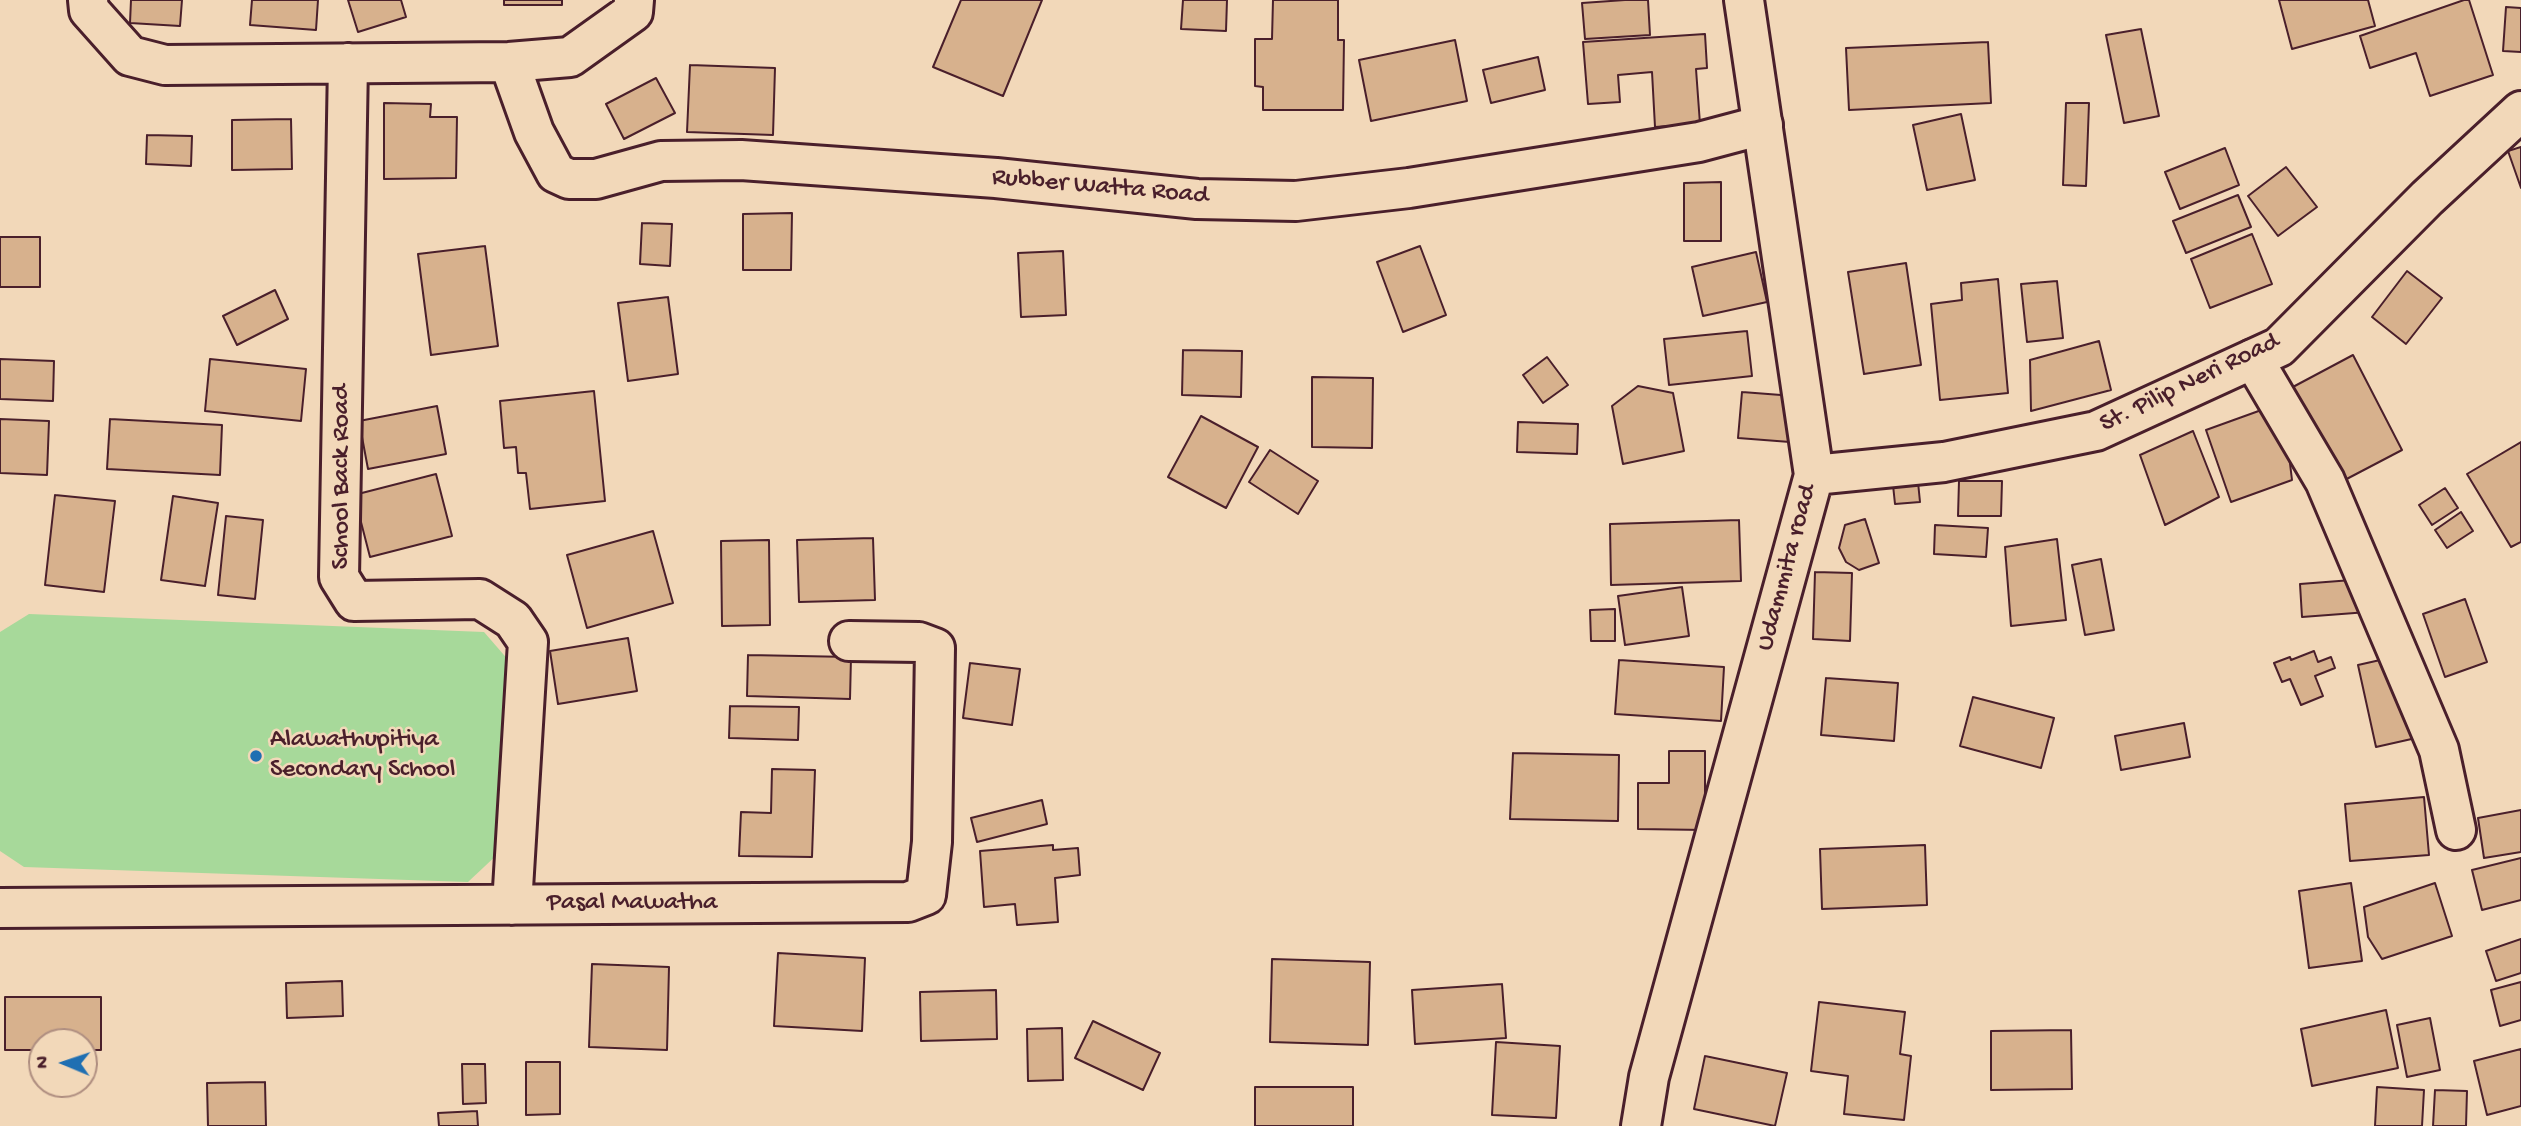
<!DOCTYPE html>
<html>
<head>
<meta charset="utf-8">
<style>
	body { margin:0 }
	#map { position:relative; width:2521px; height:1126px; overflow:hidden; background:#f2d8b9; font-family:"Gochi Hand",sans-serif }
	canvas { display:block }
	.north { position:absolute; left:28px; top:1028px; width:70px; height:70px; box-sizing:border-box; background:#f2d8b9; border:2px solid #af8e80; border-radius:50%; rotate:272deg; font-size:19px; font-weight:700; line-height:28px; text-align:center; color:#4a1f2b }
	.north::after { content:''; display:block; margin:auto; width:24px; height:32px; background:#1f6fb2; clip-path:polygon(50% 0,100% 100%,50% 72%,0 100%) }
</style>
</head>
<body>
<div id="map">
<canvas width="2521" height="1126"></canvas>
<div class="north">N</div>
</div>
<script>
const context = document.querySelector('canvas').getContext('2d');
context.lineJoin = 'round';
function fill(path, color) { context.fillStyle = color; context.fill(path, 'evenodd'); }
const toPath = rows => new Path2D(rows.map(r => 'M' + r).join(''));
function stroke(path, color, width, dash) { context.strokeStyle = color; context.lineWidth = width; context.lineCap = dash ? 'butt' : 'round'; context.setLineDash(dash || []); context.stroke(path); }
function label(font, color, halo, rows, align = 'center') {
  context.font = font + ' "Gochi Hand",sans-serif'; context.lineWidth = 5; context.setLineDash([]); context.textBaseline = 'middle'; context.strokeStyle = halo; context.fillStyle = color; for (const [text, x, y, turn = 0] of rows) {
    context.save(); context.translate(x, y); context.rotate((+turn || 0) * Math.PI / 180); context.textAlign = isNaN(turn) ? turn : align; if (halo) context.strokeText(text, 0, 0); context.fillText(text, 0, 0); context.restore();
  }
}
const green = toPath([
	[29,614,484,632,510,662,500,852,468,882,24,867,0,851,0,632]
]);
const building = toPath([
	[131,0,182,0,180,26,130,23,131,0],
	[252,0,318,0,316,30,250,25,252,0],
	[348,0,401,0,406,17,358,32,348,0],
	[504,0,562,0,562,5,504,5,504,0],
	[961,0,1042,0,1003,96,933,67,961,0],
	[1183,0,1227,0,1226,31,1181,29,1183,0],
	[1273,0,1338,0,1338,40,1344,40,1343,110,1263,110,1263,87,1255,86,1255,39,1272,39,1273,0],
	[1625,0,1648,0,1650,35,1585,39,1582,3,1625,0],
	[2279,0,2368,0,2375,26,2292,49,2279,0],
	[2464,0,2469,0,2493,75,2430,96,2416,53,2370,68,2360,36,2464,0],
	[2506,7,2521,8,2521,52,2503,51,2506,7],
	[2141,29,2159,116,2124,123,2106,35,2141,29],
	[1705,34,1707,68,1696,69,1700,124,1655,127,1652,72,1618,75,1620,102,1588,104,1583,42,1705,34],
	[1455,40,1467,101,1371,121,1359,60,1455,40],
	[1988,42,1991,103,1849,110,1846,48,1988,42],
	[1538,57,1545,90,1491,103,1483,70,1538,57],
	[690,65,775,68,773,135,687,132,690,65],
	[656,78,675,113,624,139,606,104,656,78],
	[384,103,431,104,430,117,457,117,456,178,384,179,384,103],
	[2066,103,2089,103,2086,186,2063,185,2066,103],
	[1961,114,1975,180,1927,190,1913,125,1961,114],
	[291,119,292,169,232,170,232,120,291,119],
	[147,135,192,136,191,166,146,164,147,135],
	[2521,147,2521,188,2508,151,2521,147],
	[2225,148,2239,185,2180,209,2165,172,2225,148],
	[2286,167,2317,207,2278,236,2248,196,2286,167],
	[1721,182,1721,241,1684,241,1684,183,1721,182],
	[2238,195,2251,227,2186,253,2173,221,2238,195],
	[792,213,791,270,743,270,743,214,792,213],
	[642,223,672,224,670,266,640,264,642,223],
	[2252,234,2272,284,2210,308,2191,259,2252,234],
	[0,237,40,237,40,287,0,287,0,237],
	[485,246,498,346,431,355,418,254,485,246],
	[1420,246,1446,315,1403,332,1377,262,1420,246],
	[1063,251,1066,315,1021,317,1018,253,1063,251],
	[1756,252,1767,302,1703,316,1692,267,1756,252],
	[1906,263,1921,365,1864,374,1848,272,1906,263],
	[2407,271,2442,298,2406,344,2372,317,2407,271],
	[1998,279,2008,393,1940,400,1931,304,1962,300,1961,283,1998,279],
	[2057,281,2063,338,2027,342,2021,284,2057,281],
	[275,290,288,319,237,345,223,316,275,290],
	[668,297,678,374,628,381,618,303,668,297],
	[1747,331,1752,376,1669,385,1664,339,1747,331],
	[2099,341,2111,390,2031,411,2030,360,2099,341],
	[1183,350,1242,351,1241,397,1182,395,1183,350],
	[2353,355,2402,450,2339,483,2291,388,2353,355],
	[1547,357,1568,385,1543,403,1523,375,1547,357],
	[0,359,54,361,53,401,0,399,0,359],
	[210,359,306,369,301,421,205,411,210,359],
	[1312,377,1373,378,1372,448,1312,447,1312,377],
	[1638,386,1673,393,1684,451,1623,464,1612,406,1638,386],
	[594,391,605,501,530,509,526,473,518,473,516,447,504,448,500,401,594,391],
	[1742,392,1794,396,1790,442,1738,438,1742,392],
	[437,406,446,454,368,469,359,421,437,406],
	[2267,408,2288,447,2292,480,2231,502,2206,430,2267,408],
	[1201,416,1258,447,1226,508,1168,477,1201,416],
	[0,419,49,421,47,475,0,473,0,419],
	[110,419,222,425,220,475,107,469,110,419],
	[1518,422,1578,424,1577,454,1517,452,1518,422],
	[2193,431,2219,497,2165,525,2140,455,2193,431],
	[2521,442,2521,542,2511,547,2467,474,2521,442],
	[1270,450,1318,481,1298,514,1249,482,1270,450],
	[436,474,452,536,370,557,354,495,436,474],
	[1959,481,2002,481,2001,516,1958,516,1959,481],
	[1918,482,1920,502,1895,504,1893,485,1918,482],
	[2445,488,2458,508,2432,525,2419,505,2445,488],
	[55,495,115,501,104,592,45,585,55,495],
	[173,496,218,503,205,586,161,580,173,496],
	[2461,512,2473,531,2447,548,2435,530,2461,512],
	[226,516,263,520,255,599,218,595,226,516],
	[1865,519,1879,563,1859,570,1846,562,1839,548,1845,525,1865,519],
	[1739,520,1741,581,1611,585,1610,524,1739,520],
	[1935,525,1988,528,1986,557,1934,554,1935,525],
	[653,531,673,603,587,628,567,555,653,531],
	[873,538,875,600,799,602,797,540,873,538],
	[2057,539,2066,620,2011,626,2005,547,2057,539],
	[769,540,770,625,722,626,721,541,769,540],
	[2101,559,2114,630,2085,635,2072,565,2101,559],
	[1815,572,1852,573,1850,641,1813,639,1815,572],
	[2365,579,2368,612,2302,617,2300,584,2365,579],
	[1682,587,1689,636,1625,645,1618,596,1682,587],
	[2465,599,2487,662,2445,677,2423,614,2465,599],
	[1615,609,1615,641,1591,641,1590,610,1615,609],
	[628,638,637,691,558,704,550,651,628,638],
	[2314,651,2318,662,2331,657,2335,668,2315,676,2323,696,2301,705,2290,679,2282,682,2274,663,2290,657,2291,660,2314,651],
	[748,655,851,657,850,699,747,696,748,655],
	[2398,656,2416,738,2376,747,2358,665,2398,656],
	[1619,660,1724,667,1721,721,1615,714,1619,660],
	[970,663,1020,669,1012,725,963,718,970,663],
	[1826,678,1898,683,1894,741,1821,735,1826,678],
	[1973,697,2054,718,2041,768,1960,746,1973,697],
	[730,706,799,707,798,740,729,738,730,706],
	[2184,723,2190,757,2121,770,2115,736,2184,723],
	[1669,751,1705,751,1705,830,1638,829,1638,783,1669,783,1669,751],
	[1513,753,1619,755,1618,821,1510,819,1513,753],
	[772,769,815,770,812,857,739,856,741,812,771,813,772,769],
	[2424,797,2429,855,2350,861,2345,804,2424,797],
	[1042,800,1047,824,977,842,971,818,1042,800],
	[2521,810,2521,852,2484,858,2478,818,2521,810],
	[1053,845,1053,850,1078,848,1080,875,1055,878,1058,922,1017,925,1015,904,984,907,980,851,1053,845],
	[1925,845,1927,905,1822,909,1820,849,1925,845],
	[2521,858,2521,900,2482,910,2472,870,2521,858],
	[2351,883,2362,961,2309,968,2299,891,2351,883],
	[2435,883,2452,936,2382,959,2368,937,2364,907,2435,883],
	[2521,939,2521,973,2496,981,2486,951,2521,939],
	[778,953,865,958,862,1031,774,1026,778,953],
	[1272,959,1370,962,1368,1045,1270,1042,1272,959],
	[592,964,669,967,667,1050,589,1047,592,964],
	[342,981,343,1016,287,1018,286,983,342,981],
	[2521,982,2521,1020,2500,1026,2491,990,2521,982],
	[1502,984,1506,1038,1415,1044,1412,990,1502,984],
	[996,990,997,1039,921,1041,920,992,996,990],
	[5,997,101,997,101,1050,84,1050,84,1042,42,1042,42,1050,5,1050,5,997],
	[1819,1002,1905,1012,1900,1054,1911,1056,1904,1120,1844,1114,1848,1076,1811,1071,1819,1002],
	[2386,1010,2398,1068,2312,1086,2301,1029,2386,1010],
	[2430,1018,2440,1070,2407,1077,2397,1025,2430,1018],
	[1093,1021,1160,1053,1143,1090,1075,1058,1093,1021],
	[1062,1028,1063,1080,1028,1081,1027,1029,1062,1028],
	[2071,1030,2072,1089,1991,1090,1991,1031,2071,1030],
	[1496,1042,1560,1046,1556,1118,1492,1115,1496,1042],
	[2521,1049,2521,1106,2487,1115,2474,1061,2521,1049],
	[1705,1056,1787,1073,1775,1126,1694,1109,1705,1056],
	[526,1062,560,1062,560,1114,526,1115,526,1062],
	[462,1064,485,1064,486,1103,463,1104,462,1064],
	[265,1082,266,1126,208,1126,207,1083,265,1082],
	[1255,1087,1353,1087,1353,1126,1255,1126,1255,1087],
	[2377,1087,2424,1090,2422,1126,2375,1126,2377,1087],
	[2435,1090,2467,1091,2466,1126,2433,1126,2435,1090],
	[477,1111,478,1126,439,1126,438,1113,477,1111]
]);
const street = toPath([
	[88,0,89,10,130,56,165,65,509,62,570,57,633,12,634,0],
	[509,62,534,132,556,173,569,179,596,179,661,161,741,160,996,178,1197,199,1296,201,1409,188,1699,142,1763,125],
	[348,63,339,577,354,601,480,599,513,620,528,642,512,905],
	[2253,359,2325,481,2439,750,2456,830],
	[0,908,908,902,926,895,932,842,935,648,919,642,849,641]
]);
const secondary = toPath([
	[1814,475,1944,462,2096,431,2279,347,2427,198,2521,111],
	[1641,1126,1649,1077,1814,475,1744,0]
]);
const markers = [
	[256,756,7,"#1f6fb2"]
];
const streetNames = [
	["Rubber Watta Road",1100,188,5],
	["St. Pilip Neri Road",2190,384,-26],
	["School Back Road",343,477,-90],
	["Udammita road",1788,568,-75],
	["Pasal Mawatha",632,904]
];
const poiNames = [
	["Alawathupitiya",270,741],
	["Secondary School",270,771]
];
fill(green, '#a7d99a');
fill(building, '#d7b18d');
stroke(building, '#4a1f2b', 2);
stroke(street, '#4a1f2b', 44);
stroke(secondary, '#4a1f2b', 44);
stroke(street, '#f2d8b9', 38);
stroke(secondary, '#f2d8b9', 38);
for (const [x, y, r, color] of markers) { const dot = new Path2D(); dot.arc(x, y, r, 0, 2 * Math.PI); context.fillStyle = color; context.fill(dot); stroke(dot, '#f2d8b9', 2.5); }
label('26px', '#4a1f2b', '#f2d8b9', streetNames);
label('26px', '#4a1f2b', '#f2d8b9', poiNames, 'left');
</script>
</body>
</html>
